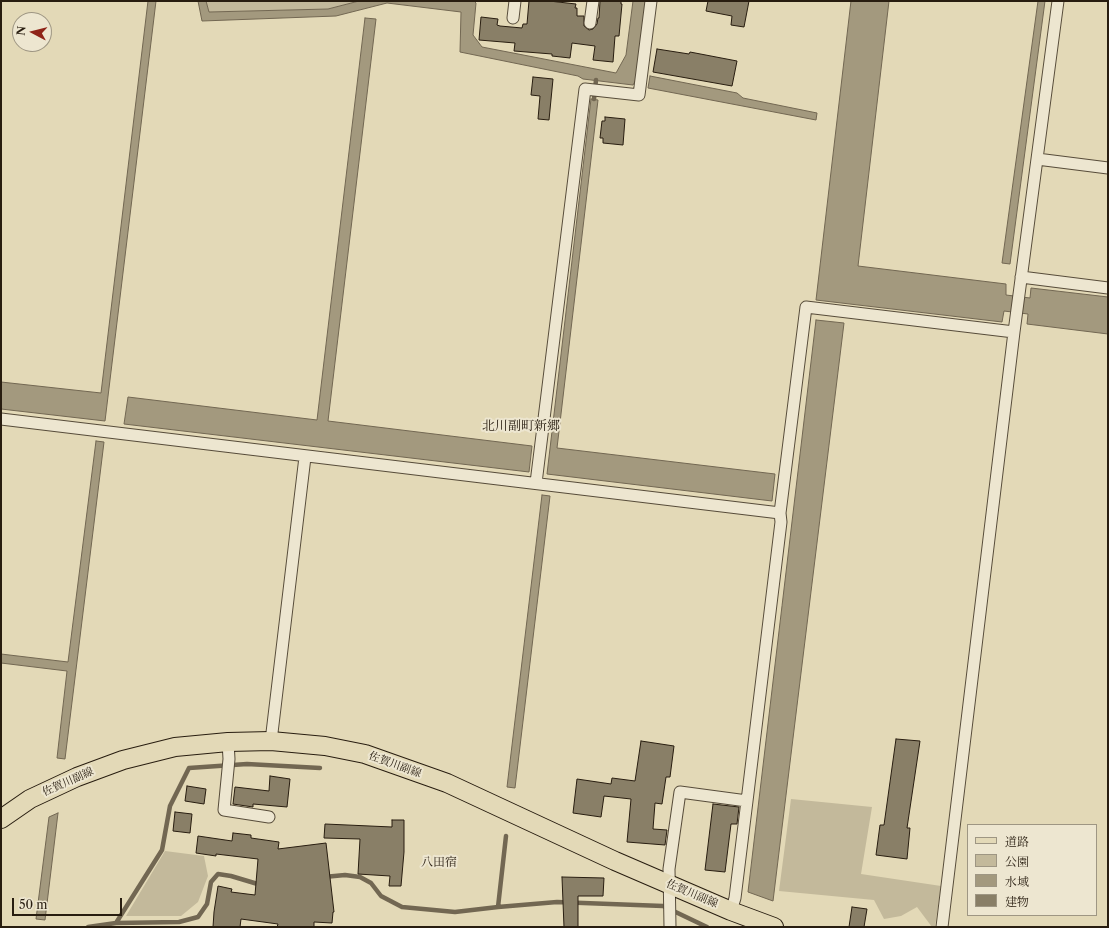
<!DOCTYPE html>
<html>
<head>
<meta charset="utf-8">
<style>
	body { margin:0 }
	#map { position:relative; width:1109px; height:928px; overflow:hidden; background:#e3d9b7; font-family:"Libre Caslon Text","Noto Serif JP",serif }
	canvas { display:block }
	.frame { position:absolute; inset:0; border:2px solid #281d10; pointer-events:none }
	.legend { position:absolute; left:967px; top:824px; width:130px; height:92px; box-sizing:border-box; background:#ede6d0; border:1px solid #9e9683; margin:0; padding:5px 7px; list-style:none; font-size:12px; color:#281d10 }
	.legend li { display:flex; align-items:center; gap:8px; height:20px }
	.legend b { width:20px; border:1px solid #9e9683 }
	.north { position:absolute; left:12px; top:12px; width:40px; height:40px; box-sizing:border-box; background:#ede6d0; border:1px solid #9e9683; border-radius:50%; rotate:277deg; font-size:11px; font-weight:700; line-height:16px; text-align:center; color:#281d10 }
	.north::after { content:''; display:block; margin:auto; width:14px; height:18px; background:#8f2418; clip-path:polygon(50% 0,100% 100%,50% 72%,0 100%) }
	.scale { position:absolute; left:12px; top:898px; width:110px; height:18px; box-sizing:border-box; border:2px solid #281d10; border-top:0; padding-left:5px; font-size:12px; line-height:14px; white-space:nowrap; color:#281d10; -webkit-text-stroke:3px #ede6d0; paint-order:stroke }
</style>
</head>
<body>
<div id="map">
<canvas width="1109" height="928"></canvas>
<div class="frame"></div>
<ul class="legend">
<li><b style="height:5px;background:#e3d9b7"></b>道路</li>
<li><b style="height:11px;background:#c3b99b"></b>公園</li>
<li><b style="height:11px;background:#a3997e"></b>水域</li>
<li><b style="height:11px;background:#897f67"></b>建物</li>
</ul>
<div class="north">N</div>
<div class="scale">50 m</div>
</div>
<script>
const context = document.querySelector('canvas').getContext('2d');
context.lineJoin = 'round';
function fill(path, color) { context.fillStyle = color; context.fill(path, 'evenodd'); }
const toPath = rows => new Path2D(rows.map(r => 'M' + r).join(''));
function stroke(path, color, width, dash) { context.strokeStyle = color; context.lineWidth = width; context.lineCap = dash ? 'butt' : 'round'; context.setLineDash(dash || []); context.stroke(path); }
function label(font, color, halo, rows, align = 'center') {
  context.font = font + ' "Libre Caslon Text","Noto Serif JP",serif'; context.lineWidth = 4; context.setLineDash([]); context.textBaseline = 'middle'; context.strokeStyle = halo; context.fillStyle = color; for (const [text, x, y, turn = 0] of rows) {
    context.save(); context.translate(x, y); context.rotate((+turn || 0) * Math.PI / 180); context.textAlign = isNaN(turn) ? turn : align; if (halo) context.strokeText(text, 0, 0); context.fillText(text, 0, 0); context.restore();
  }
}
const green = toPath([
	[206,1,359,1,328,9,209,12],
	[791,799,872,807,861,874,941,886,935,927,932,927,917,907,901,916,884,919,874,900,779,891],
	[165,851,204,856,208,876,198,902,181,916,126,916]
]);
const water = toPath([
	[148,1,156,1,105,421,1,409,1,382,101,393,148,1],
	[198,1,206,1,209,12,328,9,359,1,474,1,476,3,473,35,482,47,616,73,626,55,633,1,647,1,637,78,633,85,583,79,578,76,460,52,461,12,387,3,336,16,202,21,198,1],
	[851,1,889,1,858,266,1006,284,1006,295,1030,298,1031,288,1108,297,1108,334,1027,324,1028,314,1004,311,1002,322,816,300,851,1],
	[1038,1,1045,1,1010,264,1002,263,1038,1],
	[365,18,376,19,328,421,532,446,529,472,124,424,128,397,317,420,365,18],
	[650,76,737,93,743,98,817,113,816,120,648,88,650,76],
	[591,99,598,100,557,448,775,474,772,501,547,474,591,99],
	[816,320,844,323,773,901,748,892,816,320],
	[96,441,104,442,65,759,57,758,67,671,1,663,1,654,68,662,96,441],
	[542,495,550,496,515,788,507,787,542,495],
	[58,813,45,920,36,919,49,817,58,813]
]);
const stream = toPath([
	[594,99,596,80],
	[324,877,345,875,360,877,371,883,381,896,402,907,455,912,498,907,557,902,663,906,707,927],
	[498,907,506,836],
	[116,923,162,850,170,806,189,768,247,764,320,768],
	[88,927,116,923,179,922,198,917,207,904,211,882,218,874,231,876,261,885]
]);
const building = toPath([
	[529,1,549,1,576,4,575,8,577,8,577,16,584,16,584,26,589,30,593,29,597,24,598,18,599,18,600,1,621,1,621,4,622,4,619,36,615,36,613,62,593,60,595,46,572,43,570,58,552,56,552,54,514,51,515,43,479,40,481,17,498,19,497,25,500,26,522,28,523,24,527,24,529,1],
	[708,1,749,1,744,27,731,25,732,16,706,11,708,1],
	[657,49,689,54,690,52,737,61,732,86,653,72,657,49],
	[533,77,553,79,549,120,538,119,540,96,531,95,533,77],
	[605,117,625,119,623,145,603,143,603,138,600,138,602,121,605,121,605,117],
	[896,739,920,741,907,828,910,828,907,859,876,855,880,825,884,825,896,739],
	[641,741,674,746,670,777,666,777,662,804,655,803,653,829,667,830,665,845,627,842,631,799,604,796,601,817,573,813,577,779,611,784,612,778,635,781,641,741],
	[270,776,290,779,287,807,253,804,253,807,233,804,235,787,269,791,270,776],
	[187,786,206,789,204,804,185,801,187,786],
	[713,804,739,807,737,824,731,824,725,872,705,870,713,804],
	[175,812,192,814,190,833,173,831,175,812],
	[392,820,404,820,404,852,401,886,389,886,390,876,358,874,360,839,324,838,325,824,392,827,392,820],
	[233,833,251,835,251,838,279,842,278,849,326,843,334,912,333,912,332,923,314,922,314,927,277,927,278,924,241,919,240,927,213,927,214,912,218,886,232,889,231,892,255,895,258,859,216,854,216,856,196,853,198,836,232,841,233,833],
	[562,877,604,878,603,896,578,896,578,927,564,927,562,877],
	[852,907,867,909,864,927,849,927,852,907]
]);
const street = toPath([
	[513,18,515,1],
	[590,23,593,1],
	[1037,159,1108,168],
	[1021,277,1108,288],
	[1,419,780,513,806,307,1014,332],
	[536,483,585,89,639,95,651,1],
	[271,741,305,457],
	[228,742,229,759,224,810,269,817],
	[731,911,735,898,747,801,781,522,780,513],
	[670,927,669,869,680,792,747,801],
	[942,927,1014,332,1058,1]
]);
const primary = toPath([
	[1,819,30,799,77,777,123,760,175,747,228,742,271,741,325,746,365,754,447,783,615,861,731,911,774,927]
]);
const streetNames = [
	["佐賀川副線",395,765,20],
	["佐賀川副線",68,782,-24],
	["佐賀川副線",692,894,23]
];
const neighbourhoodNames = [
	["八田宿",439,863]
];
const quarterNames = [
	["北川副町新郷",521,426]
];
fill(green, '#c3b99b');
fill(water, '#a3997e');
stroke(water, '#726752', 1);
stroke(stream, '#726752', 4.5);
fill(building, '#897f67');
stroke(building, '#281d10', 1);
stroke(street, '#574c3a', 13);
stroke(primary, '#281d10', 20);
stroke(street, '#ede6d0', 11);
stroke(primary, '#e3d9b7', 18);
label('11px', '#281d10', '#ede6d0', streetNames);
label('12px', '#281d10', '#ede6d0', neighbourhoodNames);
label('13px', '#281d10', '#ede6d0', quarterNames);
</script>
</body>
</html>
